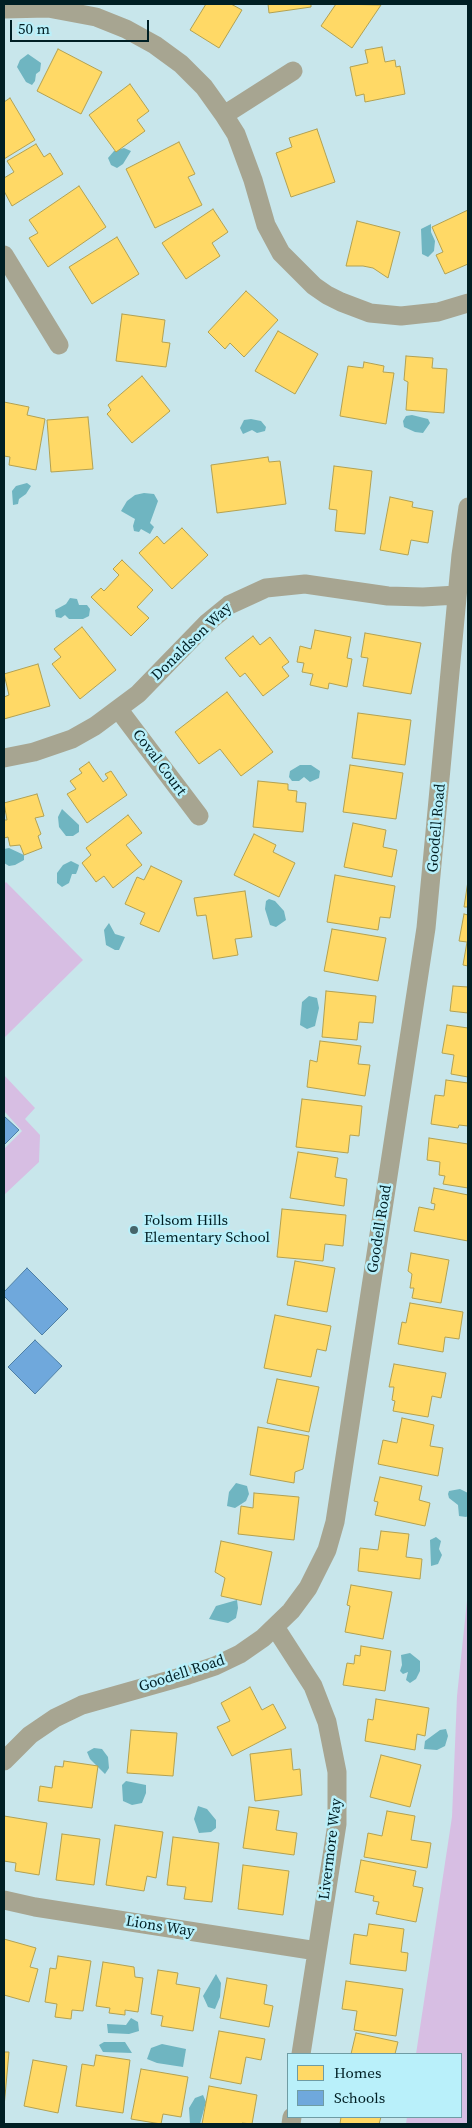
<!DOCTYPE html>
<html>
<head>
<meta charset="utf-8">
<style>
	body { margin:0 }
	#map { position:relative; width:472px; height:2128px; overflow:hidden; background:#c8e6eb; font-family:"Source Serif 4",serif }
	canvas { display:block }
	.frame { position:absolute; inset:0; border:5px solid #001f24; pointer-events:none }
	.legend { position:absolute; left:287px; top:2053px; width:175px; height:65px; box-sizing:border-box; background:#b9f0fa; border:1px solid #6f9ca4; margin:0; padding:6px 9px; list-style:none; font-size:15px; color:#001f24 }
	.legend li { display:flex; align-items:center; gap:10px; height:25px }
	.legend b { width:25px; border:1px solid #6f9ca4 }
	.scale { position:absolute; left:10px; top:20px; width:139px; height:22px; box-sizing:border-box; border:2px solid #001f24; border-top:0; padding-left:6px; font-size:15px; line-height:18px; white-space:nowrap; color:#001f24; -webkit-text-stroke:4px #b9f0fa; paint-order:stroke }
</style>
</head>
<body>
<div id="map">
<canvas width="472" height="2128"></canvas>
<div class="frame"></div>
<ul class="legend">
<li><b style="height:14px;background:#ffd966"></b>Homes</li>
<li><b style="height:14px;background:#6fa8dc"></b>Schools</li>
</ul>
<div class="scale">50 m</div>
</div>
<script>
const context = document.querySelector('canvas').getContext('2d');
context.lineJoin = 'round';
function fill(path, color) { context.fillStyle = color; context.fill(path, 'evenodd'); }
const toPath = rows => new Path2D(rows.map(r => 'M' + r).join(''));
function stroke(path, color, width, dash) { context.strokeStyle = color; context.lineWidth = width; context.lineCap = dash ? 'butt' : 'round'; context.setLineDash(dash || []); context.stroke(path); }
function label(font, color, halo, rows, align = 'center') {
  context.font = font + ' "Source Serif 4",serif'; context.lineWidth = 5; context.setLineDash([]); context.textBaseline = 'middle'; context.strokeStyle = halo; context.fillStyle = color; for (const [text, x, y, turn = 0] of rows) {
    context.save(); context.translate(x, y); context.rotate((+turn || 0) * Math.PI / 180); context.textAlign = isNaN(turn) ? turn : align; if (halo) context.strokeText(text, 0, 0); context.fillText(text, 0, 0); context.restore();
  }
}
const green = toPath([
	[6,882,83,960,4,1038,4,884],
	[4,1075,35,1108,25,1119,40,1135,39,1162,4,1195,4,1149,22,1131,4,1111],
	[468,1591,468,2124,406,2124,407,2117,461,2117,461,2054,416,2054,452,1817,457,1696]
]);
const water = toPath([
	[28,54,41,63,40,71,36,74,35,81,32,85,26,82,17,67,20,60],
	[124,148,131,151,123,164,117,168,111,165,108,158,114,151],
	[431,224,431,232,435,241,434,251,428,257,422,254,421,229],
	[412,415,428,419,430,423,423,433,415,432,404,427,403,421,406,416],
	[251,419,261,421,266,427,265,431,257,433,252,430,243,434,240,428,244,420],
	[27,483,31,486,26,494,19,499,18,504,13,505,12,491,16,486],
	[144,493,154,494,158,501,150,523,154,527,150,534,141,529,139,532,134,531,133,526,135,519,121,511,127,501,135,495],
	[70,598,77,599,79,605,87,605,90,609,89,616,83,619,69,619,65,615,61,618,56,617,55,610,66,604],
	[300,765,311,765,320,771,319,778,310,782,304,777,299,781,292,781,289,777,290,771],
	[62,809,79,825,79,832,73,836,66,836,59,827,58,817],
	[9,848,24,855,24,860,15,865,9,866,4,863,4,849],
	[71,861,79,865,78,869,76,874,72,874,69,883,62,887,57,883,57,873,63,865],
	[269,899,275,901,284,911,286,920,276,927,270,925,265,909,266,901],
	[109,923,115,934,125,937,119,950,115,950,106,945,104,930],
	[309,996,317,998,319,1008,315,1026,307,1029,300,1025,302,1002],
	[236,1483,247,1486,249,1494,246,1501,235,1508,227,1506,229,1492],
	[460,1489,468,1493,468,1516,466,1517,459,1516,458,1505,449,1498,448,1494,449,1491],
	[436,1537,441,1541,439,1549,442,1555,438,1564,431,1566,430,1540],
	[237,1600,238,1608,236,1618,228,1623,209,1619,216,1606],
	[410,1653,420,1661,420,1671,416,1679,410,1683,406,1680,408,1672,403,1674,400,1671,402,1665,401,1655],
	[446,1729,448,1736,445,1746,437,1750,424,1749,425,1741,440,1730],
	[94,1748,102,1749,108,1757,109,1768,105,1774,90,1759,87,1752],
	[126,1781,146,1785,146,1793,142,1803,132,1805,123,1801,122,1785],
	[198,1806,207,1809,216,1820,216,1828,211,1832,199,1833,194,1819],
	[216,1974,221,1983,220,1997,215,2009,208,2007,203,1996],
	[131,2018,138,2022,139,2031,129,2034,108,2033,107,2024,126,2025],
	[104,2042,125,2042,132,2053,103,2052,99,2045],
	[162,2044,186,2049,183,2067,157,2063,147,2059,151,2048],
	[203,2095,206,2102,200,2124,190,2124,189,2108,195,2098]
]);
const homes = toPath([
	[206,4,231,4,242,10,219,48,190,30,206,4],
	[268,4,311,4,311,7,269,13,268,4],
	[336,4,381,5,352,48,321,26,336,4],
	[382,47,385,62,395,60,396,67,400,66,405,94,365,102,364,94,356,96,350,67,368,63,365,50,382,47],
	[58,49,102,72,81,114,37,91,58,49],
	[130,84,149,111,137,120,145,131,116,152,89,115,130,84],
	[10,98,35,140,4,159,4,102,10,98],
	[317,129,335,182,291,197,276,153,292,147,289,138,317,129],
	[179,142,195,174,188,177,202,205,155,228,126,169,179,142],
	[36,144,44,157,50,153,63,174,12,206,4,191,4,178,14,172,7,161,36,144],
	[79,186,106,227,48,267,29,238,38,233,29,220,79,186],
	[213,209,228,232,212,243,220,256,186,279,162,243,213,209],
	[468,210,468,264,445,274,436,255,443,252,432,227,468,210],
	[357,221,400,232,388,278,373,268,363,266,346,266,357,221],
	[117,237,139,274,92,304,69,267,117,237],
	[246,291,278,320,244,357,230,343,225,349,208,332,246,291],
	[122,314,165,320,162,342,170,343,166,367,116,361,122,314],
	[278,331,318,354,295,394,255,371,278,331],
	[406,356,433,358,432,368,447,369,444,413,406,410,408,382,404,380,406,356],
	[364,362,384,366,383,372,394,373,386,424,340,416,348,366,363,368,364,362],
	[142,376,170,411,132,443,107,414,111,410,108,405,142,376],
	[4,402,29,407,27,415,45,419,36,470,9,465,10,457,4,456,4,402],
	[88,417,93,469,51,472,47,420,88,417],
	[268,457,269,462,280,461,286,504,217,513,211,465,268,457],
	[334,466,372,471,365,534,335,531,337,510,329,509,334,466],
	[390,497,413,502,412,507,433,511,428,543,411,540,408,555,380,550,390,497],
	[182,528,208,555,172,589,139,553,157,536,164,544,182,528],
	[122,560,153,590,137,607,149,618,131,636,91,597,101,588,104,591,119,575,113,569,122,560],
	[82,627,116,670,80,699,52,664,61,657,54,649,82,627],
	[315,630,351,637,347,658,352,659,347,687,329,683,328,689,310,685,313,674,302,672,304,663,297,662,300,646,311,649,315,630],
	[365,633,421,643,411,694,363,686,368,658,361,657,365,633],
	[253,636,260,645,270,637,289,662,282,667,289,676,263,696,245,673,240,677,225,658,253,636],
	[38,664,50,706,4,719,4,697,9,695,4,674,38,664],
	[227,692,273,752,241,776,220,749,199,764,175,732,227,692],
	[358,713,411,720,405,765,352,758,358,713],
	[89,762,103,782,108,778,105,774,111,771,127,795,87,823,67,794,76,789,70,781,82,773,79,769,89,762],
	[350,765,403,773,396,819,343,812,350,765],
	[258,781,288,784,288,790,297,791,296,802,306,803,303,832,253,827,258,781],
	[37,794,44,816,35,818,41,834,38,836,42,848,24,855,20,845,10,846,8,837,4,838,4,820,7,820,4,803,37,794],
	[128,815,142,833,126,845,142,865,113,888,104,876,96,882,82,863,91,855,86,848,128,815],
	[353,823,386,830,383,847,397,850,392,877,344,867,353,823],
	[254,834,276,845,273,852,295,863,279,897,234,875,254,834],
	[151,866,182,881,159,932,140,924,145,913,125,904,137,877,144,880,151,866],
	[335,875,395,886,390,918,380,917,378,930,327,922,335,875],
	[468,881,468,907,464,907,468,881],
	[245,891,252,937,235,939,238,955,213,959,206,915,197,916,194,898,245,891],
	[464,914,468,915,468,966,463,965,467,942,459,941,464,914],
	[332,929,386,938,378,981,324,971,332,929],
	[453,986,468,987,468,1013,450,1011,453,986],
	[326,991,376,996,373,1023,359,1022,357,1040,322,1037,326,991],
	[447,1025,468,1028,468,1077,451,1074,454,1055,442,1053,447,1025],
	[320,1041,361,1046,358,1064,370,1065,365,1096,307,1087,310,1060,317,1062,320,1041],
	[446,1080,468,1083,468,1126,459,1125,458,1128,431,1124,435,1095,444,1096,446,1080],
	[302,1099,362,1106,359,1136,350,1135,348,1153,296,1147,302,1099],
	[429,1138,468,1144,468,1188,443,1184,445,1176,439,1175,440,1162,427,1160,429,1138],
	[298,1152,338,1158,335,1177,347,1179,344,1206,290,1198,298,1152],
	[434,1188,468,1195,468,1241,414,1231,419,1207,434,1210,435,1204,431,1203,434,1188],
	[282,1209,346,1215,343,1246,325,1244,323,1261,277,1257,282,1209],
	[411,1253,449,1260,441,1303,412,1298,414,1288,410,1288,412,1274,408,1271,411,1253],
	[295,1261,335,1268,327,1312,287,1305,295,1261],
	[410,1303,463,1312,459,1339,445,1337,443,1352,398,1344,402,1322,406,1323,410,1303],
	[275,1315,331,1326,326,1351,317,1349,311,1377,264,1368,275,1315],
	[394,1364,446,1373,441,1398,432,1396,428,1417,393,1411,395,1401,392,1400,394,1387,389,1387,394,1364],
	[277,1379,319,1387,309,1432,267,1423,277,1379],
	[402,1418,434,1425,430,1446,443,1448,438,1476,378,1464,383,1440,397,1443,402,1418],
	[258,1427,309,1436,303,1469,295,1472,294,1483,250,1475,258,1427],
	[380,1477,422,1486,419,1500,430,1503,425,1526,375,1515,378,1502,374,1501,380,1477],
	[254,1493,299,1497,294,1540,238,1534,241,1506,253,1508,254,1493],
	[381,1531,409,1534,406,1557,422,1559,420,1579,358,1571,360,1548,378,1550,381,1531],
	[221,1541,272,1552,261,1605,221,1596,225,1578,215,1572,221,1541],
	[351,1585,392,1592,383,1639,345,1632,350,1606,347,1605,351,1585],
	[361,1646,391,1651,385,1691,343,1685,347,1663,354,1664,355,1655,360,1656,361,1646],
	[250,1687,262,1710,273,1704,286,1728,232,1756,217,1727,230,1721,221,1703,250,1687],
	[376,1699,429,1708,425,1736,417,1734,415,1750,365,1741,368,1719,373,1720,376,1699],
	[131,1730,177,1733,173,1776,127,1773,131,1730],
	[291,1749,293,1770,300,1769,302,1795,255,1801,250,1754,291,1749],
	[381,1755,421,1765,410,1807,370,1797,381,1755],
	[64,1761,98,1766,92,1808,38,1801,40,1786,52,1788,55,1766,63,1767,64,1761],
	[249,1807,279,1811,276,1830,297,1833,294,1855,243,1848,249,1807],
	[387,1811,415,1816,411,1840,431,1843,427,1868,364,1857,368,1833,382,1836,387,1811],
	[4,1816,47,1823,39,1875,15,1871,16,1863,4,1861,4,1816],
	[115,1825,163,1832,156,1878,147,1876,144,1891,106,1885,115,1825],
	[62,1834,100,1839,94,1885,56,1880,62,1834],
	[173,1837,219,1843,212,1902,184,1899,186,1887,167,1885,173,1837],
	[361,1860,416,1871,413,1886,423,1888,416,1922,376,1914,379,1902,373,1901,374,1896,355,1892,361,1860],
	[243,1865,289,1871,283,1915,238,1909,243,1865],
	[369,1924,404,1929,401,1952,408,1953,406,1971,350,1964,354,1934,367,1936,369,1924],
	[4,1939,36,1948,30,1967,38,1969,29,2002,4,1995,4,1939],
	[58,1956,91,1961,83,2011,72,2010,71,2019,55,2017,57,2004,45,2002,50,1968,56,1969,58,1956],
	[103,1962,134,1967,135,1977,143,1978,138,2012,125,2010,125,2015,109,2013,110,2008,96,2006,103,1962],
	[158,1970,178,1973,176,1984,200,1988,193,2031,161,2026,163,2016,151,2014,158,1970],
	[227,1978,267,1985,264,2004,273,2006,269,2027,220,2018,227,1978],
	[346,1981,403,1989,396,2036,354,2030,357,2011,342,2009,346,1981],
	[219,2031,265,2039,261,2060,246,2057,241,2084,210,2078,219,2031],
	[356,2033,398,2042,395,2054,351,2054,356,2033],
	[4,2052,9,2052,4,2107,4,2052],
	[96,2055,130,2060,123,2113,76,2106,82,2064,94,2066,96,2055],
	[33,2060,67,2066,58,2113,24,2106,33,2060],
	[141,2069,188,2077,181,2117,163,2114,161,2124,131,2119,141,2069],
	[209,2086,257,2095,252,2124,242,2123,242,2124,202,2124,209,2086],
	[341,2117,381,2117,379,2124,340,2124,341,2117]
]);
const schools = toPath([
	[4,1116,19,1130,4,1145,4,1116],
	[27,1268,68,1309,42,1335,4,1296,4,1292,27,1268],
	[35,1340,62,1366,35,1394,8,1367,35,1340]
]);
const minor = toPath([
	[4,9,48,8,96,17,126,29,155,45,181,64,204,87,224,115,236,134,253,180,266,225,281,253,314,286,327,295,341,302,370,313,401,316,438,312,468,303],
	[224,115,293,71],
	[4,255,59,345],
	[119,710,199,816],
	[4,758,34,752,72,739,95,726,138,694,207,623,229,605,266,588,305,584,388,596,423,597,457,595],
	[275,1627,313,1686,327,1722,337,1772,337,1824,301,2054],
	[4,1761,30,1735,55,1718,82,1705,188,1675,215,1666,240,1654,263,1638,291,1611,308,1588,327,1550,335,1522,426,928,461,555,468,507],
	[4,1900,35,1907,317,1951],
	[291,2124,292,2117]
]);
const markers = [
	[134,1230,5,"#46656a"]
];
const streetNames = [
	["Donaldson Way",192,642,-44],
	["Coval Court",159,763,53],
	["Goodell Road",437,828,-85],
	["Goodell Road",380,1229,-81],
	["Goodell Road",182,1674,-18],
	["Livermore Way",331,1849,-83],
	["Lions Way",160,1927,9]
];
const poiNames = [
	["Folsom Hills",144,1221],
	["Elementary School",144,1238]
];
fill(green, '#d7bee3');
fill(water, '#6fb5c1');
fill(homes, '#ffd966');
stroke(homes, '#b2a152', 1);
fill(schools, '#6fa8dc');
stroke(schools, '#4e7fa5', 1);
stroke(minor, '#a7a591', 19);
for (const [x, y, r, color] of markers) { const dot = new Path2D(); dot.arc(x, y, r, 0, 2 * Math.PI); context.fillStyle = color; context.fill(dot); stroke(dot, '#b9f0fa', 2); }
label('15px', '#001f24', '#b9f0fa', streetNames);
label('15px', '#001f24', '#b9f0fa', poiNames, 'left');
</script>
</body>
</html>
